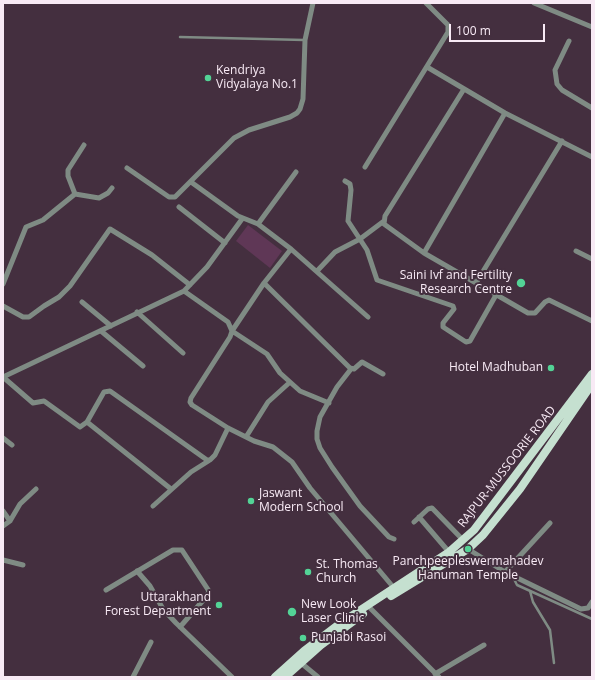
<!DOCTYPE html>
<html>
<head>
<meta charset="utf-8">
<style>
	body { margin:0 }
	#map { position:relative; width:595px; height:680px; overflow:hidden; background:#442f3f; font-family:"Open Sans",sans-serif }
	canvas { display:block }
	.frame { position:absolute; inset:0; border:4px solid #f8eaf5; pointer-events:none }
	.scale { position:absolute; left:449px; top:24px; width:96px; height:18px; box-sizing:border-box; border:2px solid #f8eaf5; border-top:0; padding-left:5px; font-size:12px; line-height:14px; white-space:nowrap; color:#f8eaf5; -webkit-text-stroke:3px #442f3f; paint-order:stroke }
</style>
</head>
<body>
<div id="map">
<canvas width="595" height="680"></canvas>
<div class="frame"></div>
<div class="scale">100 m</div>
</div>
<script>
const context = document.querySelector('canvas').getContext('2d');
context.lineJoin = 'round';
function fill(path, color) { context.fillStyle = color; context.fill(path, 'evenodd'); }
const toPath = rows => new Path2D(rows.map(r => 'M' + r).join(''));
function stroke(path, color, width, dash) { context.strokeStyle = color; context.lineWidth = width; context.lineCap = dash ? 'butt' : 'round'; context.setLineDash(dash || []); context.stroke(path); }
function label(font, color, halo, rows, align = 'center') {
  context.font = font + ' "Open Sans",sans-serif'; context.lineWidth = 4; context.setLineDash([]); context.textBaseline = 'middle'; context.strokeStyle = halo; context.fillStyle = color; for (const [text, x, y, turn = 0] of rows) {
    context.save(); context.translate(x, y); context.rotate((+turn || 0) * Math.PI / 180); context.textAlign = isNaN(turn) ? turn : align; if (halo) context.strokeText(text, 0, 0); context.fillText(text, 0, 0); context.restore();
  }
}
const green = toPath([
	[248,225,282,251,270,268,236,241]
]);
const service = toPath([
	[180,37,304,40],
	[513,577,517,585,592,619],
	[530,591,533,602,550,630,554,663]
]);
const minor = toPath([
	[534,3,592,27],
	[569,41,555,70,557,84,562,90,592,108],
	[427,67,505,113,592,157],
	[464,89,385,216,384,224,424,253,528,313,535,313,545,302,549,300,592,321],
	[365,167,448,32,448,25,426,3],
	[127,168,169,197,175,197,234,138,249,130,290,117,297,113,300,109,303,99,305,40,313,3],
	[345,181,350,184,351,190,348,221,367,250,377,280,453,306,454,309,443,323,443,327,466,342,470,341,496,295],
	[191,182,238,216,258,224,291,249,368,317],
	[75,194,68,176,68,170,84,145],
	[179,207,225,243],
	[258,224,296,172],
	[291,249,264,283,232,331,267,354,280,373,300,391,329,403],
	[576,251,592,259],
	[424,253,505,113],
	[318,270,335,252,360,239,384,221],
	[264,283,350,368,354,369,362,362,383,374],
	[476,283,562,141],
	[3,284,26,227,43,220,75,194,99,198,108,193,112,188],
	[184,291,228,322,232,331,230,337,191,398,190,402,192,405,228,428,254,441,273,447,292,462,310,488,394,588],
	[82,302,111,326],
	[3,306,23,317,29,317,44,306,59,297,70,286,110,229,152,255,190,285],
	[137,312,183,353],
	[101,331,143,366],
	[351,369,337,387,320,417,317,431,317,439,320,448,332,467,360,506,389,537,394,539],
	[3,377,33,403,44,401,80,427,87,422,104,392,110,391,207,460,210,460,215,455,228,428],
	[3,377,184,291,207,267,242,219],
	[87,422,171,489],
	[246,437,268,402,289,383],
	[3,438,12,445],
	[153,506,191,472,210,460],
	[3,511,10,521],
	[419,517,449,552],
	[414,522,428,509,432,508,463,540],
	[3,526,10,521,20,504,36,489],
	[468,549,505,572,581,609,588,608,592,602],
	[3,560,23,565],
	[137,571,150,586,163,609,176,623,232,677],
	[505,572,550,523],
	[106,590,173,550,182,550,209,591,206,597,180,627],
	[371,609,439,677],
	[301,663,318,677],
	[435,674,484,645],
	[133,677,151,642]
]);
const primary = toPath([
	[391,596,468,549,483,535,520,489,592,384],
	[275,677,304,651,342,622,449,552,474,530,592,374],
	[285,677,321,645,363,614]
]);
const markers = [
	[208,78,4,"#53d396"],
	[521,283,5,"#53d396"],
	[551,368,4,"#53d396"],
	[251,501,4,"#53d396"],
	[468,549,4,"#53d396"],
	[308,572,4,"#53d396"],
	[219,605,4,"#53d396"],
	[292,612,5,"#53d396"],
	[303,638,4,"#53d396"]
];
const poiNames = [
	["Kendriya",216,71],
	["Vidyalaya No.1",216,85],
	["Saini Ivf and Fertility",512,276,"right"],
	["Research Centre",512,290,"right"],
	["Hotel Madhuban",543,368,"right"],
	["Jaswant",259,494],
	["Modern School",259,508],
	["Panchpeepleswermahadev",468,562,"center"],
	["Hanuman Temple",468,576,"center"],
	["St. Thomas",316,565],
	["Church",316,579],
	["Uttarakhand",211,598,"right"],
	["Forest Department",211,612,"right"],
	["New Look",301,605],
	["Laser Clinic",301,619],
	["Punjabi Rasoi",311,638]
];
const streetNames = [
	["RAJPUR-MUSSOORIE ROAD",507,467,-52]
];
fill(green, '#5f3756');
stroke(service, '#7f8b84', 2.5);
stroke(minor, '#7f8b84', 5);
stroke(primary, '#c5e0d0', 8);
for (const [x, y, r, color] of markers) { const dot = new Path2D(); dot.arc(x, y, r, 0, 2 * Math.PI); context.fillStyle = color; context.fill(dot); stroke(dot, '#442f3f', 1.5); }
label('12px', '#f8eaf5', '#442f3f', poiNames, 'left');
label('12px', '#f8eaf5', '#442f3f', streetNames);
</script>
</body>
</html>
